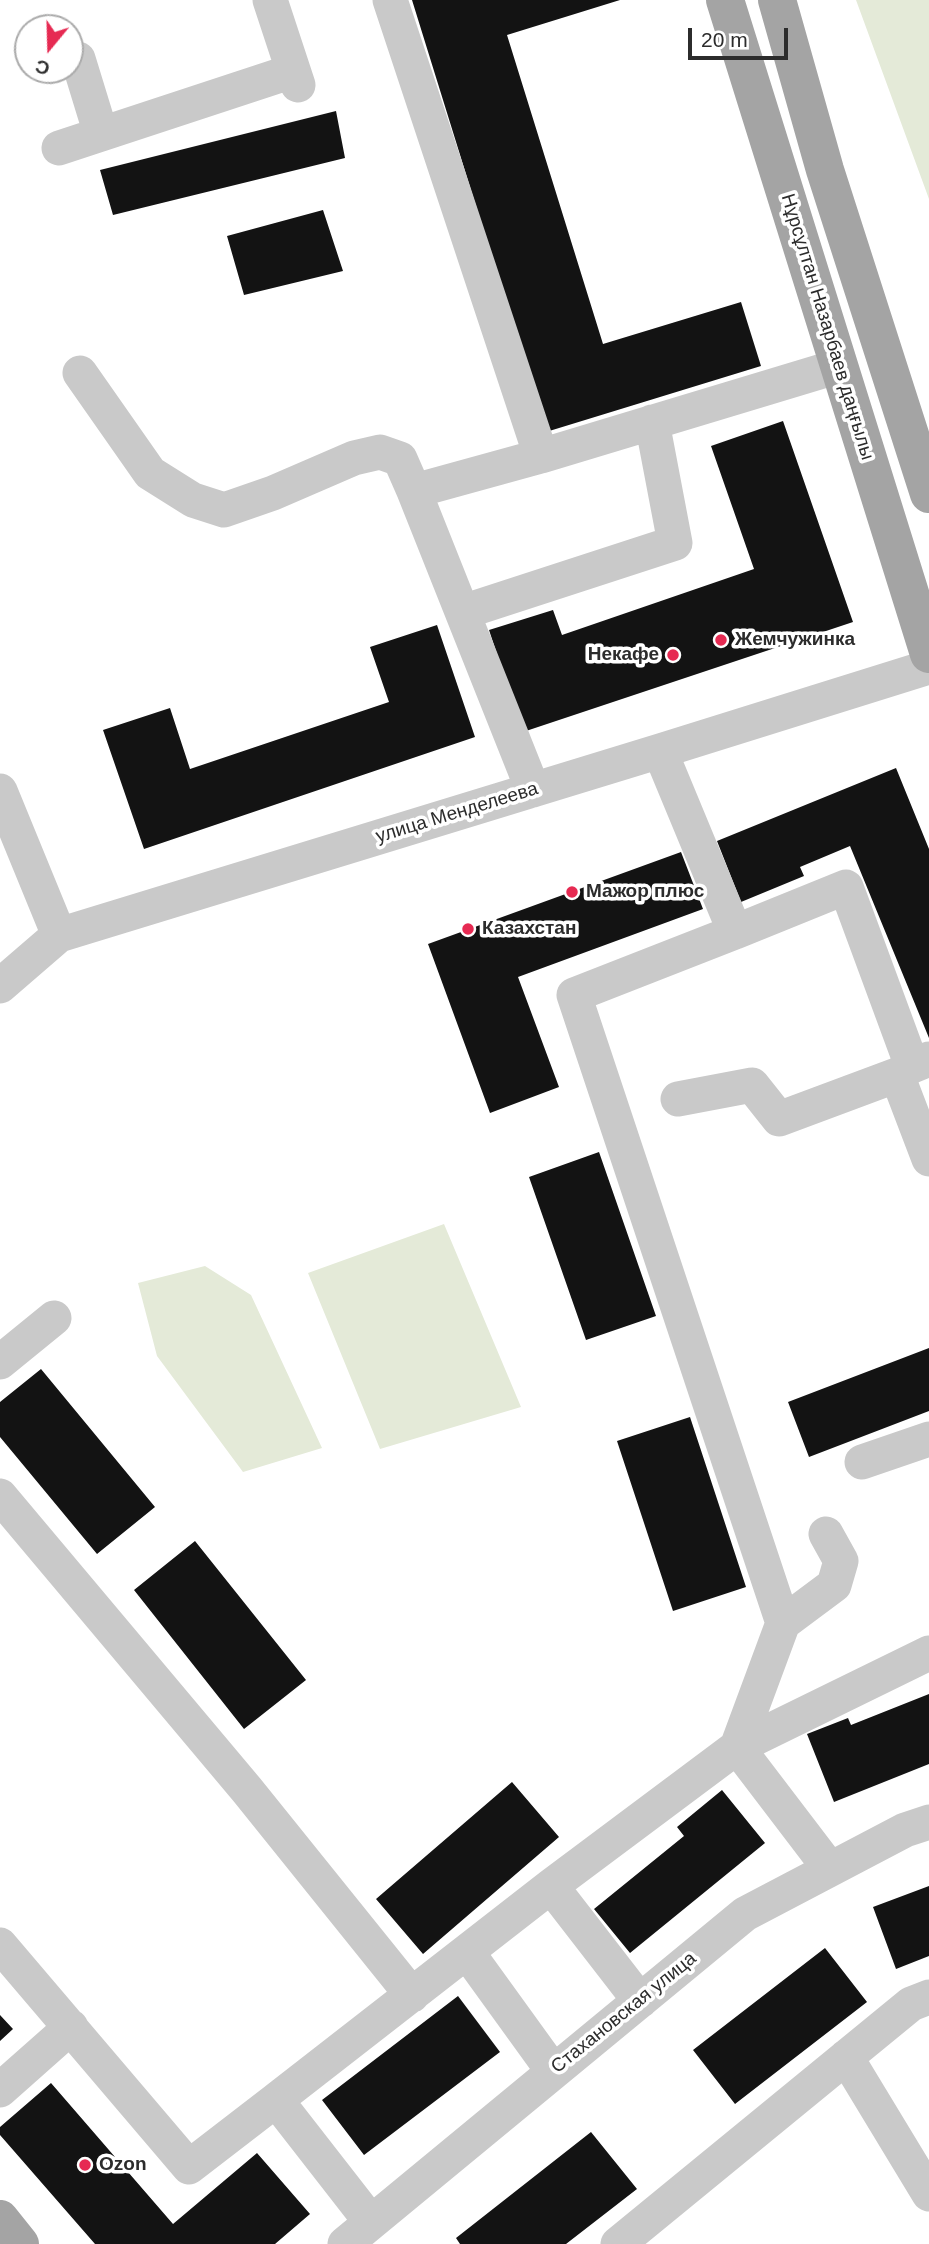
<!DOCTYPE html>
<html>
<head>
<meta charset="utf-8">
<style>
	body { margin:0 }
	#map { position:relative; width:929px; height:2244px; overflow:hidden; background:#fff; font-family:Helvetica,sans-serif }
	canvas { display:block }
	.north { position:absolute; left:14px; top:14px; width:70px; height:70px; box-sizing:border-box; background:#fff; border:2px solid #ababab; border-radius:50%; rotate:199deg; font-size:19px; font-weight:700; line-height:28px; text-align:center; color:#2c2c2c }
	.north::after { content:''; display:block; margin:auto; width:24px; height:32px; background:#e62a52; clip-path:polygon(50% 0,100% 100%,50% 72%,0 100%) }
	.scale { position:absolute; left:688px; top:28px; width:100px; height:32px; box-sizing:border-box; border:4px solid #2c2c2c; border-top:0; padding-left:9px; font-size:21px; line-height:24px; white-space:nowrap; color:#2c2c2c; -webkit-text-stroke:5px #fff; paint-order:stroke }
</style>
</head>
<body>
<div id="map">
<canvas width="929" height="2244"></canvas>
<div class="north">С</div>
<div class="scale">20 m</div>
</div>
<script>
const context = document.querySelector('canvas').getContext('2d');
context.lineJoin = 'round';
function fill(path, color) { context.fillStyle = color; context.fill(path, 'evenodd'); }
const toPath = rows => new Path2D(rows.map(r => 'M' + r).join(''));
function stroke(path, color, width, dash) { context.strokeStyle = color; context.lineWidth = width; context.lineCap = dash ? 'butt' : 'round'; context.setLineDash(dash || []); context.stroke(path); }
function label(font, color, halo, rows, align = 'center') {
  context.font = font + ' Helvetica,sans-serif'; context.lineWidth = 7; context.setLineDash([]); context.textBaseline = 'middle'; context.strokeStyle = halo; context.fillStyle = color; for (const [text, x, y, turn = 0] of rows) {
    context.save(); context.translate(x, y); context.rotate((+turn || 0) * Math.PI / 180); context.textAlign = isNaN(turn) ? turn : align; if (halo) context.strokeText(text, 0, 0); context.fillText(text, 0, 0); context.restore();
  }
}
const green = toPath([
	[856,0,929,0,929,199],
	[444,1224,521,1407,380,1449,308,1273],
	[205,1266,251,1295,322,1448,243,1472,157,1356,138,1283]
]);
const building = toPath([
	[412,0,620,0,507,35,603,344,741,302,761,366,546,432],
	[336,111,345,158,113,215,100,170],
	[323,210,343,271,244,295,227,236],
	[783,421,853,622,523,732,489,630,553,610,562,635,754,569,711,446],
	[437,625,475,737,144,849,103,730,170,708,190,769,389,702,370,647],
	[896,768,929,849,929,1038,850,846,800,867,804,876,741,902,717,841],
	[681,852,703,909,518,977,559,1087,490,1113,428,944],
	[599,1152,656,1316,586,1340,529,1177],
	[929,1348,929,1411,809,1457,788,1402],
	[41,1369,155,1507,97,1554,0,1437,0,1402],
	[690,1417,746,1587,673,1611,617,1441],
	[195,1541,306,1680,244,1729,134,1590],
	[929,1694,929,1764,834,1802,807,1734,848,1718,851,1725],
	[512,1782,559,1837,423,1954,376,1899],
	[722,1790,765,1843,630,1953,594,1909,684,1836,677,1827],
	[929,1886,929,1956,896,1969,873,1907],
	[825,1948,867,2002,735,2104,693,2050],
	[458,1996,500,2052,364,2155,322,2100],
	[0,2015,13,2029,0,2041],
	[51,2083,173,2224,257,2153,310,2214,275,2244,95,2244,0,2135,0,2127],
	[591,2132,637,2189,566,2244,460,2244,456,2238]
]);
const minor = toPath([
	[270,0,298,85],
	[390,0,541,456,839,366],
	[78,59,101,134],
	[59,148,293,71],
	[80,373,150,473,193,500,224,510,273,493,354,458,380,452,400,459,414,491],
	[463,612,675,543,652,422],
	[660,751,735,932,846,887,912,1066,929,1059],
	[533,790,414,491,541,456],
	[0,791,59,935],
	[735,932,574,995,783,1623,737,1747,929,1653],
	[0,986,59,935,660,751,929,667],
	[912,1066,897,1075,929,1159],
	[678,1099,752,1085,779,1119,897,1075],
	[0,1362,54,1318],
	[862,1462,929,1439],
	[0,1496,247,1790,412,1995],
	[783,1623,834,1585,841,1561,826,1534],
	[551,1886,640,2001],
	[0,1945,189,2167,276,2100,371,2222],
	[467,1952,553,2071],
	[846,2057,929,2194],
	[0,2090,71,2027],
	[276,2100,551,1886,737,1747,830,1869],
	[345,2244,745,1914,905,1830,929,1822],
	[618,2244,911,2004,929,1997]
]);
const major = toPath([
	[725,0,929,654],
	[777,0,825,170,929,494],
	[0,2219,20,2244]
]);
const markers = [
	[721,640,7,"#e62a52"],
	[673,655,7,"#e62a52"],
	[572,892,7,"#e62a52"],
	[468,929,7,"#e62a52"],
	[85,2165,7,"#e62a52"]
];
const streetNames = [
	["Нұрсұлтан Назарбаев даңғылы",827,327,73],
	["улица Менделеева",457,813,-17],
	["Стахановская улица",624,2013,-39]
];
const poiNames = [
	["Жемчужинка",735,640],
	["Некафе",659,655,"right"],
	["Мажор плюс",586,892],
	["Казахстан",482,929],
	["Ozon",99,2165]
];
fill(green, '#e4ead8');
fill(building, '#131313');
stroke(minor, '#c9c9c9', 35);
stroke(major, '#a4a4a4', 38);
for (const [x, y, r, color] of markers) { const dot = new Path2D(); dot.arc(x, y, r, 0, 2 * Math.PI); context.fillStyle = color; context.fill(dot); stroke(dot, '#fff', 2.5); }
label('19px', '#2c2c2c', '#fff', streetNames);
label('bold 19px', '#2c2c2c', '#fff', poiNames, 'left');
</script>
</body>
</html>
